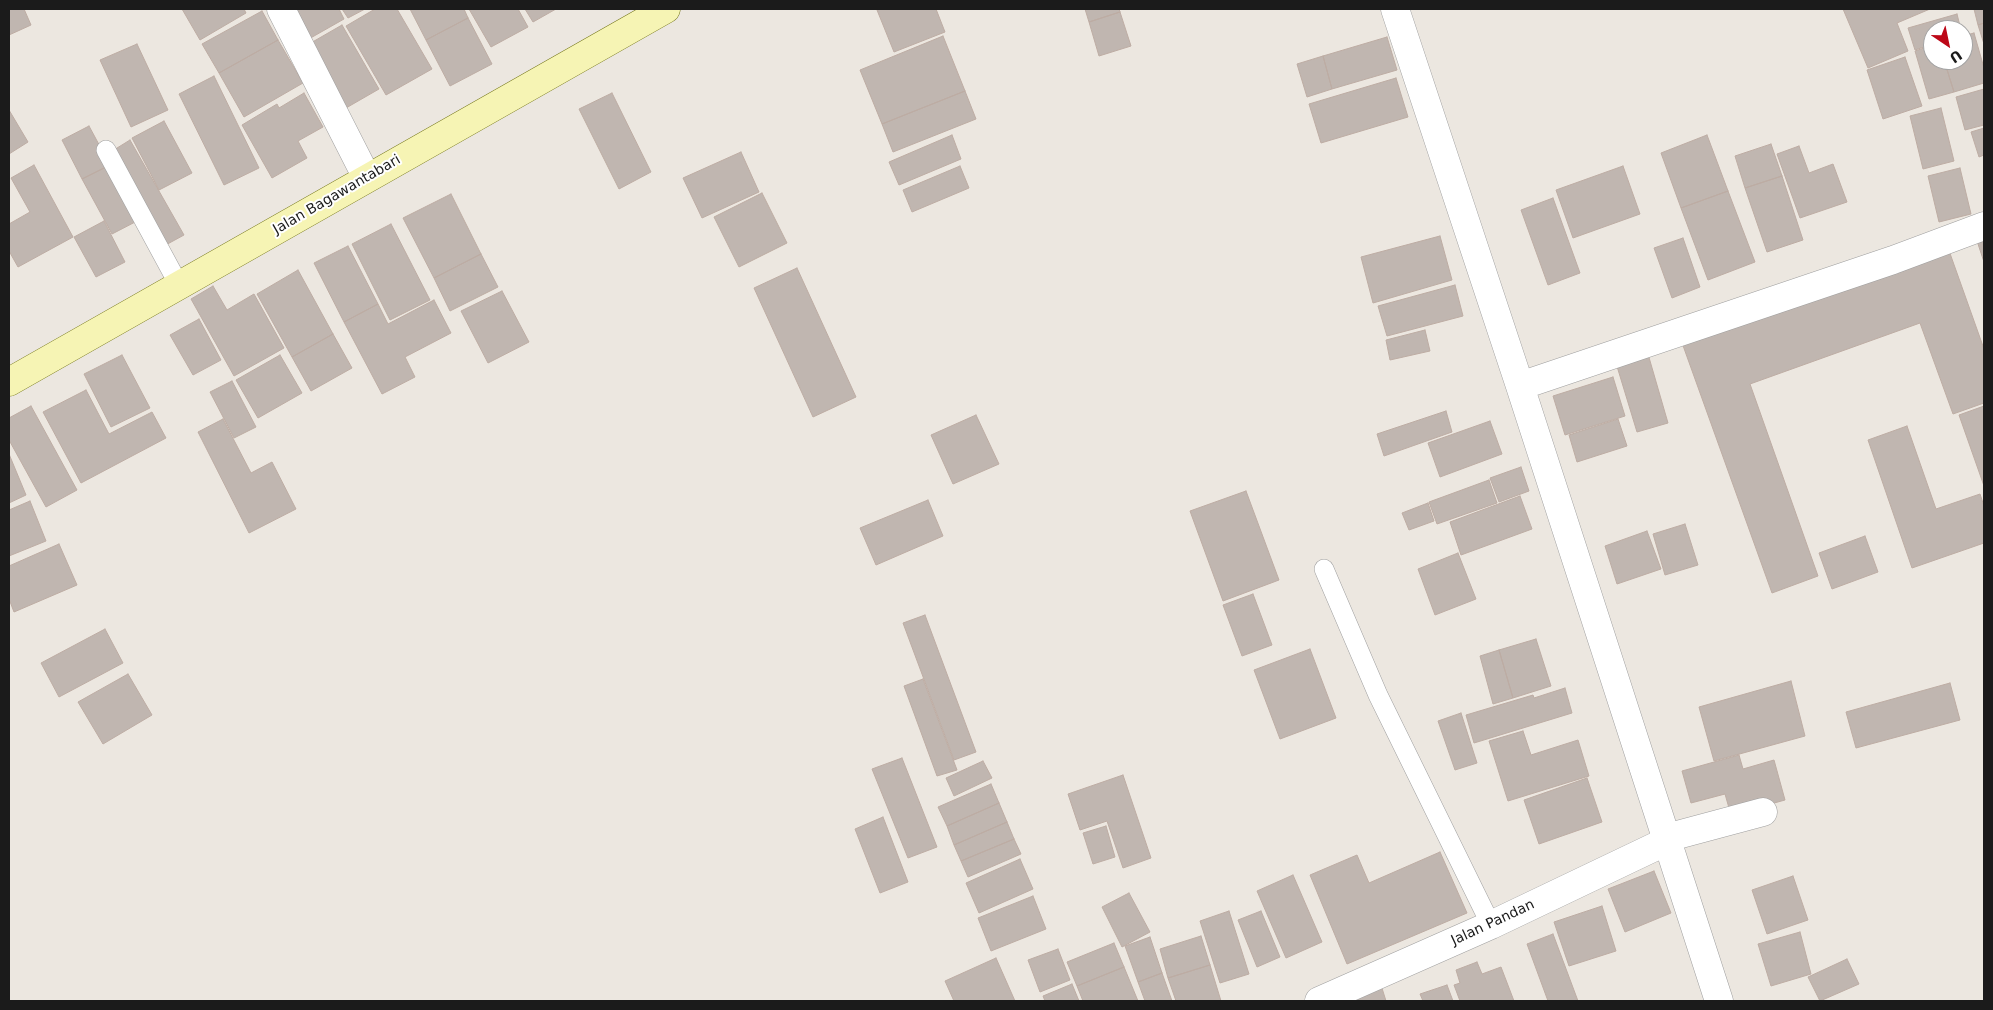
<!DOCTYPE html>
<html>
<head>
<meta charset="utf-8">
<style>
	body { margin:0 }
	#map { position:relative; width:1993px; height:1010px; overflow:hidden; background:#ece7e0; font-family:"DejaVu Sans",sans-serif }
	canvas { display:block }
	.frame { position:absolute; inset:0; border:10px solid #1b1b1b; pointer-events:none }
	.north { position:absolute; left:1923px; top:20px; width:50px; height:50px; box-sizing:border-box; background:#fff; border:1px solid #a4a4a4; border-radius:50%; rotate:146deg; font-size:14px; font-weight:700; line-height:20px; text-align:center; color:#1b1b1b }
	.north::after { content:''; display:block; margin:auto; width:18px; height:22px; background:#bd0818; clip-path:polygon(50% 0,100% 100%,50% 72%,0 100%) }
</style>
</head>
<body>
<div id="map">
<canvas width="1993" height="1010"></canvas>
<div class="frame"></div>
<div class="north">U</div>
</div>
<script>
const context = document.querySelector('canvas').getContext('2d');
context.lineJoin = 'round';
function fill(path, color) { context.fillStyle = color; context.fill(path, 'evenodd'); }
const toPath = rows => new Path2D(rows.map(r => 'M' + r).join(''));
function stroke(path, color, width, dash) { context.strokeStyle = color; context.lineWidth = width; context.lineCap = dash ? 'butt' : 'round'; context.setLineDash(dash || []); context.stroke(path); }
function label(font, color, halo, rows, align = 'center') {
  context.font = font + ' "DejaVu Sans",sans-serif'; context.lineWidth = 4; context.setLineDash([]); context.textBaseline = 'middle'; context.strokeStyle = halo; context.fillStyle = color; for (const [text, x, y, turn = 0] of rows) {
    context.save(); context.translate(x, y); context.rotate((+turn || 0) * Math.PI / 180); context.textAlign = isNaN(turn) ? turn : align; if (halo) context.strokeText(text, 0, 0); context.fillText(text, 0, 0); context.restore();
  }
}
const building = toPath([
	[9,9,24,9,31,25,9,35,9,9],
	[182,9,244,9,246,13,200,40,182,9],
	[299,9,339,9,344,19,307,40,292,13,299,9],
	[342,9,365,9,348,18,342,9],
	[375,9,397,9,432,69,386,95,346,26,375,9],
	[410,9,464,9,468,18,426,40,410,9],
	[469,9,518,9,528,27,491,47,469,9],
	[525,9,556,9,533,22,525,9],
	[881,9,936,9,945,32,894,52,877,10,881,9],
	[1085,9,1119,9,1120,12,1089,22,1085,9],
	[1843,9,1930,9,1897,23,1908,51,1868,68,1843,9],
	[1974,9,1984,9,1984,23,1978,25,1974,9],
	[262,11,278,40,219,73,202,44,262,11],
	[1120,12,1131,46,1099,56,1089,22,1120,12],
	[1957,14,1961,30,1933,30,1933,44,1915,50,1908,28,1957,14],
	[468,18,492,64,450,86,426,40,468,18],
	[1984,23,1984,44,1978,25,1984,23],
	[342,25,379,89,346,108,309,44,342,25],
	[1974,33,1984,68,1984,83,1954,92,1944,60,1963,60,1963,36,1974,33],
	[943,36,965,91,882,124,860,70,943,36],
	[1387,37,1397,70,1332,89,1323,56,1387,37],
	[278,40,303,83,244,117,219,73,278,40],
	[137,44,168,110,131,127,100,60,137,44],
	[1933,45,1933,60,1944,60,1954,92,1929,99,1915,51,1933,45],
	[1323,56,1332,89,1307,97,1297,64,1323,56],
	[1905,57,1922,106,1883,119,1867,70,1905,57],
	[214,76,259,168,224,185,179,94,214,76],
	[1396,78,1408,117,1321,143,1309,104,1396,78],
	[1984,89,1984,125,1965,130,1956,97,1984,89],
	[965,91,976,119,893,152,882,124,965,91],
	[304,93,323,127,298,141,307,158,272,178,242,125,277,104,279,108,304,93],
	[612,93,651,172,619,189,579,109,612,93],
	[1941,108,1954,161,1923,169,1910,116,1941,108],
	[9,110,28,142,9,154,9,110],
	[164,121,192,173,159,190,132,138,164,121],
	[89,126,110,165,82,179,62,140,89,126],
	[1984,128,1984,155,1979,157,1971,132,1984,128],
	[952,135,961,159,899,185,889,162,952,135],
	[1707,135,1728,191,1681,208,1661,153,1707,135],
	[130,140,184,235,162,247,109,153,130,140],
	[1771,144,1782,176,1745,188,1735,156,1771,144],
	[1799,146,1809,173,1833,164,1847,202,1800,218,1777,154,1799,146],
	[741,152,759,192,702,218,683,178,741,152],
	[34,165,73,237,18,267,9,251,9,224,30,212,11,178,34,165],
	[110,165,139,220,112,234,82,179,110,165],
	[960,166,969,188,912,212,903,190,960,166],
	[1623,166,1640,214,1573,238,1556,190,1623,166],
	[1960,168,1971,214,1939,222,1928,176,1960,168],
	[1782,176,1803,240,1767,252,1745,188,1782,176],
	[1728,191,1755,262,1708,280,1681,208,1728,191],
	[762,193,787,243,739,267,714,217,762,193],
	[451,194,481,254,434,278,403,218,451,194],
	[1553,198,1580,273,1548,285,1521,210,1553,198],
	[104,221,125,262,96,277,74,237,104,221],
	[391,224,430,300,390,320,352,244,391,224],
	[1984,235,1984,262,1976,238,1984,235],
	[1440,236,1452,280,1373,303,1361,257,1440,236],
	[1683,238,1700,287,1672,298,1654,248,1683,238],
	[1947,245,1984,349,1984,403,1953,414,1920,323,1750,384,1818,576,1772,593,1681,340,1947,245],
	[348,246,378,304,344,322,314,263,348,246],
	[481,254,498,287,450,311,434,278,481,254],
	[797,268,856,397,813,417,754,288,797,268],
	[298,270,333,334,292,357,257,294,298,270],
	[1455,285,1463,316,1387,336,1378,306,1455,285],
	[213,286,227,310,254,294,284,348,234,376,191,299,213,286],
	[502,291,529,342,488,363,461,311,502,291],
	[434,300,451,333,405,357,415,377,382,394,344,322,378,304,388,324,434,300],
	[199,319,221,360,193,375,170,335,199,319],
	[1425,330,1430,351,1390,360,1386,340,1425,330],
	[333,334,352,368,311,391,292,357,333,334],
	[1648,354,1668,423,1637,432,1616,363,1648,354],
	[122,355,150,408,111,427,84,374,122,355],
	[280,355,302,393,258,418,236,380,280,355],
	[1613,377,1625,416,1565,435,1553,396,1613,377],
	[232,381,256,427,234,438,210,392,232,381],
	[86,390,109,434,152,412,166,438,81,483,43,412,86,390],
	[31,406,77,490,46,507,9,440,9,418,31,406],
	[1984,406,1984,486,1959,415,1984,406],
	[1446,411,1452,432,1384,456,1377,434,1446,411],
	[976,415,999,464,953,484,931,435,976,415],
	[223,419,251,473,272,462,296,509,249,533,198,432,223,419],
	[1618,419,1627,446,1577,462,1569,435,1618,419],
	[1490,421,1502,454,1440,477,1428,443,1490,421],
	[1907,426,1936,509,1980,494,1984,506,1984,543,1912,568,1868,440,1907,426],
	[9,454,26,495,9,503,9,454],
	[1521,467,1529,491,1499,502,1490,478,1521,467],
	[1489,480,1497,503,1437,524,1429,502,1489,480],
	[1246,491,1279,580,1223,601,1190,511,1246,491],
	[1520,496,1532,529,1461,555,1450,522,1520,496],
	[928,500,943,536,876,565,860,528,928,500],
	[30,501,46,541,9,556,9,510,30,501],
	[1428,503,1434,521,1409,530,1402,513,1428,503],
	[1685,524,1698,565,1665,575,1653,534,1685,524],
	[1647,531,1661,569,1617,584,1605,546,1647,531],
	[1865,536,1878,572,1832,589,1819,553,1865,536],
	[59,544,77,585,14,612,9,599,9,566,59,544],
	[1458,553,1476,599,1435,615,1418,569,1458,553],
	[1253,594,1272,645,1242,656,1223,605,1253,594],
	[925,615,976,752,954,760,903,623,925,615],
	[105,629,123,663,59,697,41,663,105,629],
	[1536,639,1551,686,1513,698,1499,650,1536,639],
	[1310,649,1336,718,1280,739,1254,670,1310,649],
	[1499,650,1513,698,1493,704,1480,656,1499,650],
	[128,674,152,715,103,744,78,702,128,674],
	[923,679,957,770,937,776,904,686,923,679],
	[1791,681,1805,736,1714,761,1699,707,1791,681],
	[1950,683,1960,720,1856,748,1846,712,1950,683],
	[1565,688,1572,713,1474,743,1466,715,1533,695,1534,698,1565,688],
	[1461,713,1477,763,1455,770,1438,721,1461,713],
	[1523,731,1531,755,1578,740,1589,776,1508,801,1489,741,1523,731],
	[1739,755,1743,769,1774,760,1785,800,1731,815,1725,794,1691,803,1682,771,1739,755],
	[902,758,937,847,908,858,872,769,902,758],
	[983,761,992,778,954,796,946,778,983,761],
	[1123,775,1151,858,1123,868,1107,821,1080,830,1068,794,1123,775],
	[1587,778,1602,822,1539,844,1524,800,1587,778],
	[991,784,999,803,947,826,938,807,991,784],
	[999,803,1007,822,954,845,947,826,999,803],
	[883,817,908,882,880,893,855,829,883,817],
	[1007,822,1014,839,961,861,954,845,1007,822],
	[1106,826,1115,857,1093,864,1083,833,1106,826],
	[1014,839,1021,854,968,877,961,861,1014,839],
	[1440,852,1467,913,1347,964,1310,875,1357,855,1369,883,1440,852],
	[1020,859,1033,889,979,913,966,883,1020,859],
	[1654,871,1671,913,1625,932,1608,889,1654,871],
	[1293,875,1322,942,1286,958,1257,891,1293,875],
	[1793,876,1808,920,1767,934,1752,890,1793,876],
	[1129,893,1150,932,1122,947,1102,907,1129,893],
	[1033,896,1046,929,991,951,978,918,1033,896],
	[1602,906,1616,951,1569,966,1554,922,1602,906],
	[1229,911,1249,974,1220,983,1200,921,1229,911],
	[1261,911,1280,957,1257,967,1238,920,1261,911],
	[1800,932,1811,974,1771,986,1758,944,1800,932],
	[1553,934,1578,1001,1548,1001,1527,944,1553,934],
	[1201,936,1210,965,1168,978,1160,949,1201,936],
	[1150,937,1162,973,1138,982,1125,946,1150,937],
	[1114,943,1124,967,1077,986,1067,962,1114,943],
	[1058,949,1070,980,1040,992,1028,960,1058,949],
	[996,958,1015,1001,954,1001,945,981,996,958],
	[1847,959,1859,984,1820,1001,1808,977,1847,959],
	[1477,962,1482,974,1501,967,1514,1001,1460,1001,1454,985,1460,983,1456,970,1477,962],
	[1210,965,1221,1001,1176,1001,1168,978,1210,965],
	[1124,967,1138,1001,1083,1001,1077,986,1124,967],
	[1162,973,1172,1001,1145,1001,1138,982,1162,973],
	[1072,984,1079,1001,1045,1001,1043,996,1072,984],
	[1381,985,1386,1001,1350,1001,1381,985],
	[1447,985,1453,1001,1423,1001,1420,994,1447,985]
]);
const lane = toPath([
	[106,150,179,285],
	[1324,569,1378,695,1491,925]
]);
const street = toPath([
	[281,9,367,178],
	[1395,9,1520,386,1719,1001],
	[1520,386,1893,260,1984,226],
	[1666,838,1763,812],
	[1319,1001,1491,925,1667,841]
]);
const secondary = toPath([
	[9,382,666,9]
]);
const streetNames = [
	["Jalan Bagawantabari",337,195,-30],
	["Jalan Pandan",1493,923,-25]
];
fill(building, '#c0b6b0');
stroke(building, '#bdaca3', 1);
stroke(lane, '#9f9f9f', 20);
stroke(street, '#9f9f9f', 29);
stroke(secondary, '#686a09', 29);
stroke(lane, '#fff', 19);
stroke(street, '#fff', 28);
stroke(secondary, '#f6f4b4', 28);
label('14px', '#1b1b1b', '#fff', streetNames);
</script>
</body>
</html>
